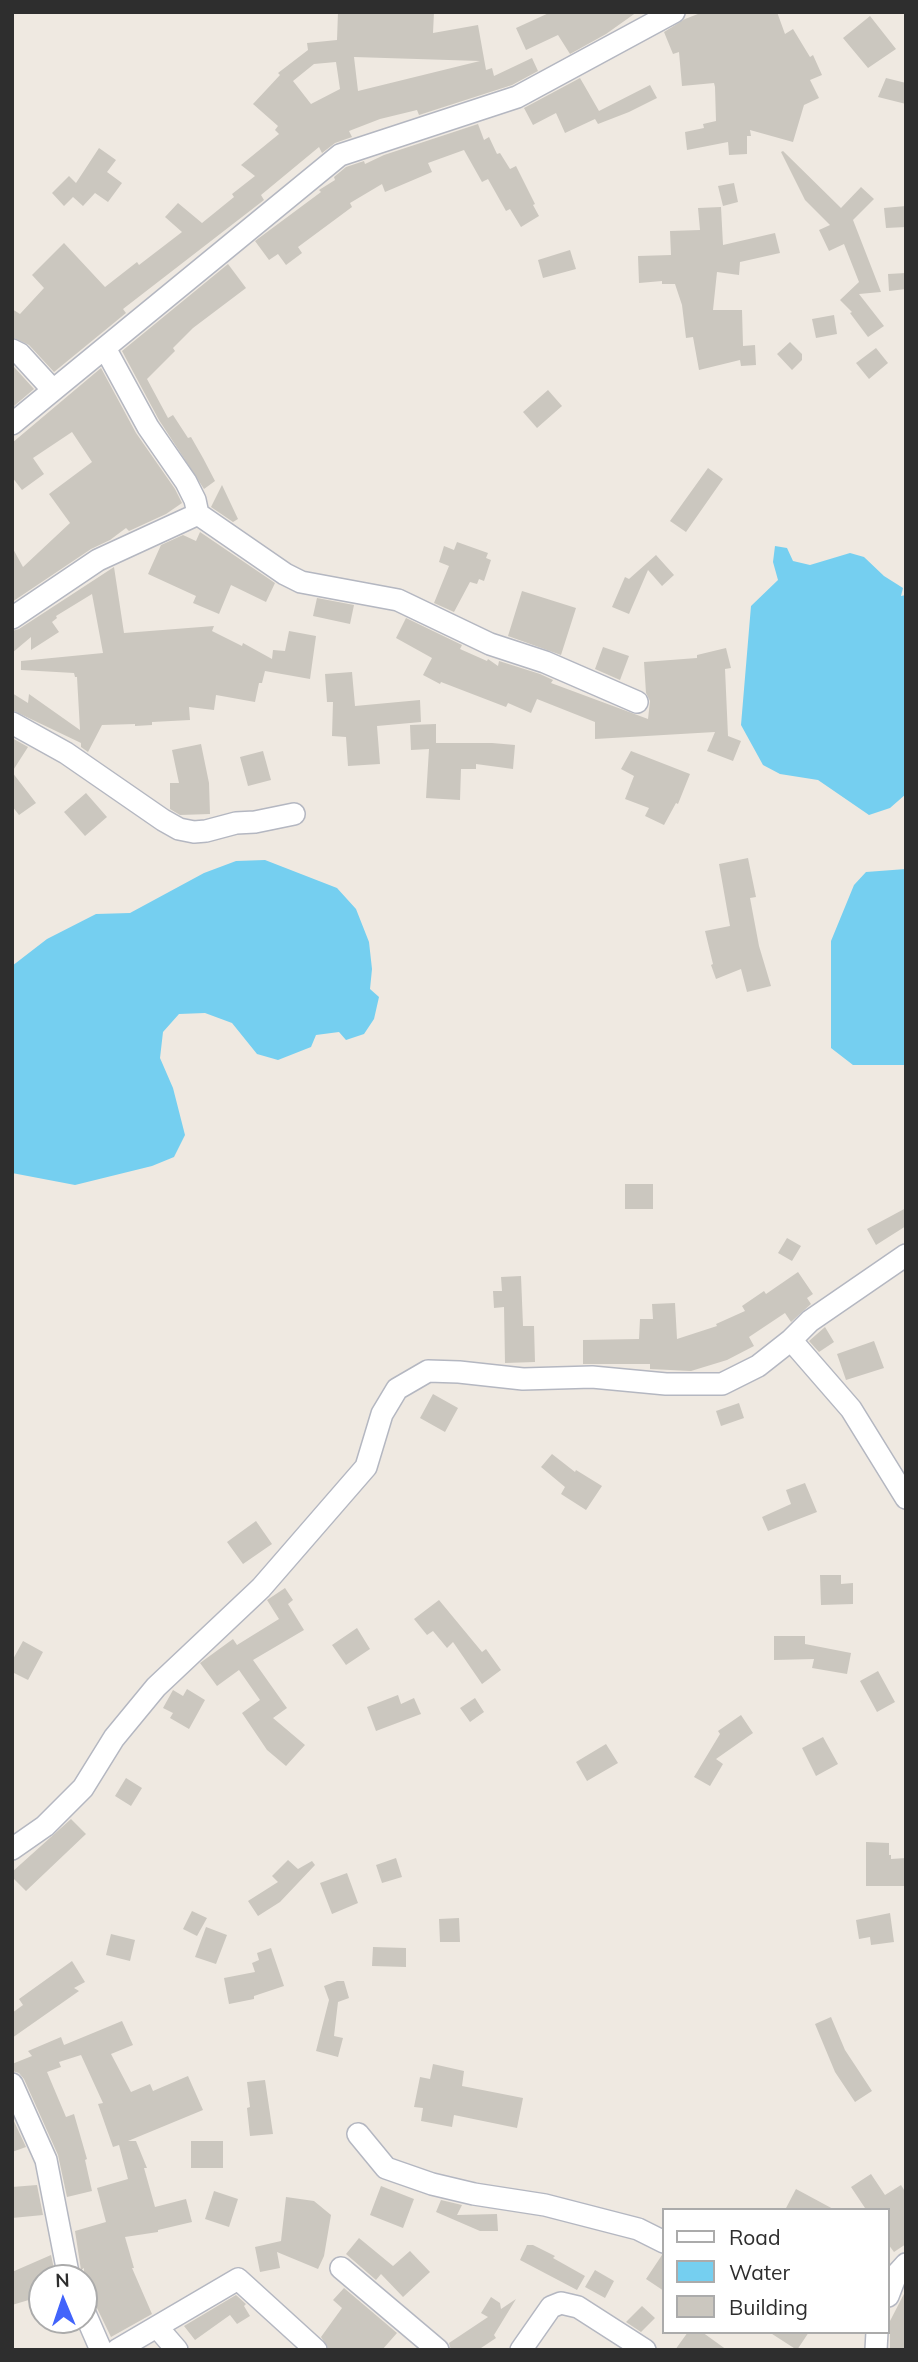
<!DOCTYPE html>
<html>
<head>
<meta charset="utf-8">
<style>
	body { margin:0 }
	#map { position:relative; width:918px; height:2362px; overflow:hidden; background:#efe9e1; font-family:Mulish,sans-serif }
	canvas { display:block }
	.frame { position:absolute; inset:0; border:14px solid #2e2e2e; pointer-events:none }
	.legend { position:absolute; left:662px; top:2208px; width:228px; height:126px; box-sizing:border-box; background:#fff; border:2px solid #ababab; margin:0; padding:9px 12px; list-style:none; font-size:21px; color:#2e2e2e }
	.legend li { display:flex; align-items:center; gap:14px; height:35px }
	.legend b { width:35px; border:2px solid #ababab }
	.north { position:absolute; left:28px; top:2264px; width:70px; height:70px; box-sizing:border-box; background:#fff; border:2px solid #ababab; border-radius:50%; rotate:358deg; font-size:19px; font-weight:700; line-height:28px; text-align:center; color:#2e2e2e }
	.north::after { content:''; display:block; margin:auto; width:24px; height:32px; background:#4264fb; clip-path:polygon(50% 0,100% 100%,50% 72%,0 100%) }
</style>
</head>
<body>
<div id="map">
<canvas width="918" height="2362"></canvas>
<div class="frame"></div>
<ul class="legend">
<li><b style="height:9px;background:#fff"></b>Road</li>
<li><b style="height:19px;background:#75cff0"></b>Water</li>
<li><b style="height:19px;background:#cbc7bf"></b>Building</li>
</ul>
<div class="north">N</div>
</div>
<script>
const context = document.querySelector('canvas').getContext('2d');
context.lineJoin = 'round';
function fill(path, color) { context.fillStyle = color; context.fill(path, 'evenodd'); }
const toPath = rows => new Path2D(rows.map(r => 'M' + r).join(''));
function stroke(path, color, width, dash) { context.strokeStyle = color; context.lineWidth = width; context.lineCap = dash ? 'butt' : 'round'; context.setLineDash(dash || []); context.stroke(path); }
const water = toPath([
	[775,546,787,548,793,561,810,565,850,553,864,557,884,576,903,588,901,596,906,595,906,794,890,808,869,815,818,780,780,774,763,765,741,725,751,606,778,580,773,562],
	[265,860,337,888,356,909,369,942,372,969,370,989,379,997,374,1019,364,1034,346,1040,339,1032,316,1035,311,1047,278,1060,257,1054,232,1023,205,1013,179,1014,163,1032,160,1058,173,1088,185,1135,174,1157,152,1166,75,1185,12,1173,12,966,47,939,96,914,130,913,204,873,236,861],
	[906,869,906,1065,853,1065,831,1048,831,941,854,885,866,872]
]);
const building = toPath([
	[338,12,434,12,433,33,478,25,486,70,492,68,494,76,532,58,538,71,512,85,419,115,417,110,380,119,349,131,352,137,335,143,322,153,319,147,261,195,264,200,123,309,126,313,54,372,29,345,12,337,12,309,20,314,44,288,32,275,64,243,105,287,137,262,139,265,182,232,165,217,178,203,202,223,234,197,232,194,255,176,241,165,279,134,275,130,278,126,253,104,280,75,278,73,308,50,307,43,337,40],
	[354,57,480,61,358,91],
	[336,62,340,89,311,104,293,81,314,64],
	[551,12,637,12,606,34,570,54,558,35,526,50,516,28],
	[703,12,777,12,785,34,793,29,810,57,813,55,822,75,810,80,819,98,804,105,793,142,750,130,751,136,747,136,747,154,729,155,728,142,687,150,685,132,704,128,703,124,716,121,715,87,714,83,682,86,679,52,673,54,664,32,685,19],
	[870,16,896,49,868,68,843,38],
	[580,78,599,111,650,85,657,98,629,112,598,124,595,119,565,133,556,113,533,125,524,108],
	[886,78,906,83,906,104,878,97],
	[478,124,484,140,489,137,497,154,500,153,510,169,516,166,535,204,533,205,539,216,521,227,510,209,506,211,488,179,482,182,464,150,428,163,432,172,385,192,382,184,350,203,352,207,298,247,302,253,286,265,278,254,269,260,255,241,321,192,319,190,335,180,334,177,346,167,364,161,365,164,384,155],
	[99,148,116,160,107,172,122,183,108,202,95,193,83,206,73,197,64,206,52,193,69,176,76,183],
	[783,151,841,208,861,187,874,199,853,220,881,292,859,294,884,326,868,337,850,313,852,312,840,300,859,282,844,244,829,251,819,230,830,225,805,200,781,152],
	[734,183,738,202,723,206,718,186],
	[906,206,906,227,886,228,884,208],
	[721,207,723,245,775,233,780,253,740,262,739,275,717,272,713,310,742,310,743,346,755,345,756,365,741,366,740,360,699,370,693,337,686,338,682,305,675,284,662,284,662,281,639,283,638,256,671,255,670,231,700,230,698,208],
	[570,250,576,269,543,278,538,260],
	[228,264,246,288,193,328,173,348,175,351,147,379,168,418,173,415,188,438,191,437,203,458,215,481,204,489,159,420,122,351],
	[906,273,906,289,889,291,888,274],
	[834,315,837,334,816,338,812,319],
	[790,342,802,354,802,360,792,370,777,354],
	[876,348,888,363,869,379,856,363],
	[14,367,34,389,14,406,12,368],
	[101,368,136,433,175,489,182,503,166,514,129,531,126,528,110,540,91,549,12,602,12,547,23,567,70,523,49,494,92,462,72,432,33,458,44,474,22,490,12,477,12,443],
	[548,390,562,406,537,428,523,412],
	[708,468,723,479,686,532,670,521],
	[222,485,238,519,233,522,211,507],
	[200,532,275,583,266,602,231,585,219,614,193,603,196,596,148,574,161,545,183,535,196,541],
	[457,542,488,553,486,558,491,560,484,581,479,579,477,584,470,582,454,612,434,603,449,566,439,562,444,546,454,550],
	[656,555,674,575,662,586,648,570,629,614,612,607,625,577,629,579],
	[114,567,124,633,214,626,212,631,242,646,243,643,272,659,273,650,285,651,289,631,316,636,310,679,265,671,262,683,259,683,255,702,216,695,214,710,189,707,190,720,152,722,152,725,135,726,135,724,102,725,88,752,81,747,81,743,12,710,12,693,28,703,29,694,80,730,77,677,75,677,74,673,21,670,21,661,103,653,92,594,56,616,57,618,52,622,59,632,31,650,31,637,12,653,12,631,19,629],
	[522,591,576,608,561,655,508,636],
	[317,598,354,605,350,624,313,616],
	[406,618,462,645,460,649,487,661,488,659,498,666,499,661,540,674,553,680,551,683,648,719,650,701,646,693,644,662,697,658,697,655,726,648,731,668,725,669,728,736,741,741,733,761,707,751,715,732,595,739,595,722,537,699,531,713,508,703,506,707,441,682,440,684,423,675,432,658,396,638],
	[603,647,629,656,620,680,595,669],
	[352,672,355,706,420,700,421,722,377,726,380,764,348,766,346,737,332,736,333,702,327,702,325,674],
	[436,724,436,743,492,743,515,745,513,769,476,764,476,769,461,769,460,800,426,798,429,749,411,750,410,725],
	[12,738,28,747,12,772,36,803,19,815,12,806],
	[201,744,209,783,210,814,180,815,170,809,170,783,179,783,172,750],
	[263,751,271,780,248,786,240,757],
	[631,751,690,774,678,804,676,803,664,825,645,816,649,808,625,799,634,776,621,769],
	[86,793,107,817,85,836,64,812],
	[748,858,756,897,750,898,759,946,771,986,747,992,741,969,716,979,711,965,713,964,705,931,730,926,719,864],
	[625,1184,653,1184,653,1209,625,1209],
	[906,1208,906,1226,876,1245,867,1229],
	[787,1238,801,1246,792,1261,778,1253],
	[798,1272,813,1294,807,1298,811,1304,791,1322,785,1313,749,1337,754,1346,727,1360,691,1371,650,1369,650,1364,583,1364,583,1340,639,1339,640,1319,653,1319,652,1304,675,1303,677,1339,717,1326,716,1324,745,1311,742,1306,764,1291,766,1294],
	[521,1276,523,1326,534,1326,535,1362,505,1363,504,1307,494,1308,493,1291,502,1291,501,1277],
	[825,1327,834,1342,819,1352,809,1341],
	[874,1341,884,1368,846,1380,837,1354],
	[433,1394,458,1408,445,1432,420,1418],
	[739,1403,744,1418,721,1426,716,1411],
	[552,1454,575,1472,576,1470,602,1486,586,1510,561,1494,565,1487,541,1467],
	[805,1483,817,1512,768,1531,762,1517,791,1504,786,1490],
	[256,1521,272,1544,243,1564,227,1542],
	[820,1575,841,1575,841,1584,853,1583,853,1604,821,1605],
	[285,1588,293,1600,288,1604,304,1630,253,1660,287,1708,273,1718,305,1745,286,1766,267,1750,242,1713,260,1700,239,1670,217,1686,200,1663,233,1639,237,1645,279,1619,267,1600],
	[439,1600,482,1652,486,1649,501,1670,482,1684,453,1642,447,1648,433,1631,427,1635,414,1619],
	[357,1628,370,1649,346,1665,332,1645],
	[774,1636,805,1636,805,1644,851,1653,847,1674,812,1668,814,1659,774,1660],
	[23,1641,43,1652,28,1680,12,1672,12,1661],
	[878,1671,895,1702,877,1712,860,1681],
	[187,1689,205,1700,189,1729,170,1718,173,1713,163,1708,173,1690,183,1696],
	[398,1695,401,1704,414,1698,421,1714,376,1731,367,1707],
	[475,1698,484,1712,470,1722,460,1708],
	[741,1715,753,1733,716,1759,723,1764,710,1786,694,1777,720,1734,718,1731],
	[823,1737,838,1764,816,1776,802,1748],
	[606,1744,618,1763,587,1781,576,1762],
	[126,1778,142,1788,131,1806,115,1796],
	[71,1819,86,1834,26,1891,12,1877,12,1872],
	[866,1842,889,1843,889,1855,891,1855,891,1859,906,1858,906,1886,866,1886],
	[396,1858,402,1877,382,1883,376,1865],
	[288,1860,298,1869,312,1861,315,1865,280,1902,258,1916,248,1901,278,1882,272,1876],
	[347,1873,358,1903,332,1914,320,1883],
	[192,1911,207,1918,197,1936,183,1929],
	[890,1913,894,1942,871,1945,870,1937,859,1939,856,1920],
	[459,1918,460,1942,440,1942,439,1919],
	[206,1927,227,1935,216,1964,195,1957],
	[111,1934,135,1940,130,1961,106,1955],
	[373,1947,406,1948,406,1967,372,1966],
	[271,1948,284,1986,254,1996,254,1999,229,2004,224,1978,255,1972,252,1963,259,1960,257,1953],
	[72,1961,85,1982,74,1988,79,1991,12,2038,12,2013,23,2005,19,1999],
	[337,1981,344,1981,349,1998,338,2002,334,2036,343,2038,338,2057,316,2051,329,2000,324,1986],
	[831,2017,845,2050,872,2091,855,2102,835,2072,815,2024],
	[122,2021,133,2045,111,2054,131,2092,150,2084,153,2091,188,2076,203,2110,128,2141,136,2141,147,2168,144,2168,155,2207,186,2199,192,2222,158,2230,158,2232,125,2237,134,2268,132,2268,152,2314,111,2337,96,2306,87,2299,84,2291,84,2268,81,2270,75,2231,106,2222,97,2188,128,2179,119,2145,113,2147,98,2104,103,2103,81,2055,59,2062,61,2067,47,2072,66,2117,74,2114,87,2159,85,2160,92,2191,67,2197,58,2155,24,2079,19,2073,12,2071,12,2064,32,2056,28,2051,61,2037,64,2045],
	[433,2064,464,2071,462,2086,523,2098,517,2128,454,2115,452,2127,421,2121,423,2108,414,2107,420,2077,430,2079],
	[265,2080,273,2134,250,2136,247,2108,250,2107,247,2082],
	[12,2117,26,2147,12,2152],
	[191,2141,223,2141,223,2168,191,2168],
	[871,2174,885,2195,901,2185,906,2193,906,2244,894,2252,888,2244,888,2210,862,2210,865,2208,851,2187],
	[37,2185,43,2215,12,2218,12,2187],
	[381,2186,414,2199,403,2228,370,2215],
	[796,2189,835,2210,785,2210],
	[214,2191,238,2199,229,2227,205,2219],
	[286,2197,314,2201,331,2215,324,2256,318,2269,277,2252,280,2268,260,2272,255,2247,281,2241],
	[441,2200,462,2205,457,2215,497,2214,498,2231,480,2231,436,2212],
	[359,2238,393,2266,410,2251,430,2272,403,2297,381,2274,376,2280,346,2254],
	[527,2245,533,2245,555,2256,553,2258,585,2276,577,2290,520,2260],
	[51,2255,56,2278,42,2278,42,2296,12,2305,12,2272],
	[662,2255,664,2255,664,2291,646,2279],
	[595,2270,614,2281,605,2298,585,2287],
	[344,2288,397,2333,382,2350,329,2350,321,2337,342,2308,333,2300],
	[906,2290,906,2350,890,2350,890,2321],
	[236,2295,246,2304,244,2306,250,2316,237,2324,230,2315,195,2340,184,2326],
	[491,2297,500,2303,501,2309,516,2299,494,2335,496,2338,478,2350,451,2350,449,2343,488,2317,481,2313],
	[642,2306,655,2318,641,2332,626,2322],
	[688,2332,702,2332,727,2350,675,2350],
	[769,2332,809,2332,797,2350]
]);
const minor = toPath([
	[105,348,148,427,186,482,195,500,198,514,285,574,301,582,398,600,490,644,545,662,637,702],
	[12,350,20,354,53,390],
	[12,424,340,155,517,97,674,12],
	[12,618,98,560,198,514],
	[12,723,66,753,163,820,179,829,194,832,206,831,236,823,255,822,294,814],
	[791,1340,851,1409,906,1498],
	[12,1849,45,1826,83,1788,114,1738,156,1687,261,1588,366,1467,382,1414,397,1389,428,1371,459,1372,523,1379,592,1377,666,1384,722,1384,758,1366,791,1340,810,1321,906,1255],
	[12,2084,46,2160,69,2278],
	[358,2134,386,2168,432,2184,474,2194,545,2205,638,2229,664,2242],
	[341,2268,438,2350],
	[888,2296,896,2275,906,2264],
	[84,2311,101,2350],
	[157,2327,177,2350],
	[117,2350,238,2279,316,2350],
	[521,2350,551,2307,561,2303,578,2307,645,2350],
	[876,2350,877,2332]
]);
fill(water, '#75cff0');
fill(building, '#cbc7bf');
stroke(minor, '#b4b7c1', 24);
stroke(minor, '#fff', 21);
</script>
</body>
</html>
